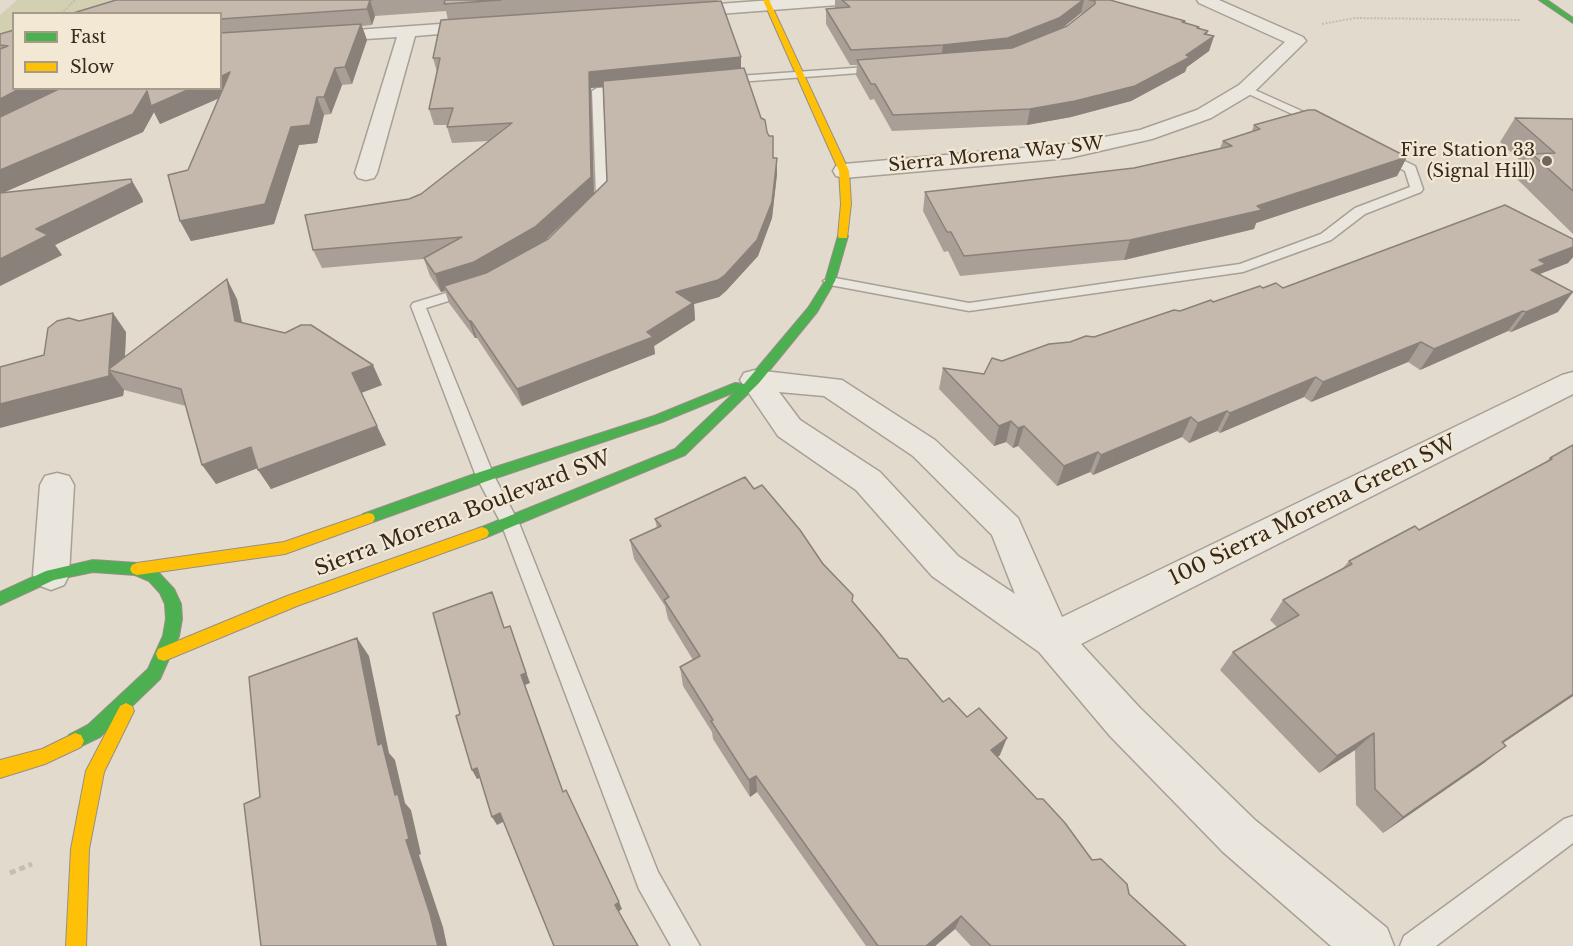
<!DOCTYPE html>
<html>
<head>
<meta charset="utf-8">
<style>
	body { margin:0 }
	#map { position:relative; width:1573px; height:946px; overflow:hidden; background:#e2dacc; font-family:"Libre Baskerville",serif }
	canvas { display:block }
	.legend { position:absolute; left:12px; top:12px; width:210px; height:78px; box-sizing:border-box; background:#f2e8d3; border:2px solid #a69b8b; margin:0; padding:8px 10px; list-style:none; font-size:18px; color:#35281f }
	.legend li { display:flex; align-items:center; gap:12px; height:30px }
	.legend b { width:30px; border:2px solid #a69b8b }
</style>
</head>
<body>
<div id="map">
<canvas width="1573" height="946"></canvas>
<ul class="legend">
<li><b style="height:8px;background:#4caf50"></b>Fast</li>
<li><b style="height:8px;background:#ffc107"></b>Slow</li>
</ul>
</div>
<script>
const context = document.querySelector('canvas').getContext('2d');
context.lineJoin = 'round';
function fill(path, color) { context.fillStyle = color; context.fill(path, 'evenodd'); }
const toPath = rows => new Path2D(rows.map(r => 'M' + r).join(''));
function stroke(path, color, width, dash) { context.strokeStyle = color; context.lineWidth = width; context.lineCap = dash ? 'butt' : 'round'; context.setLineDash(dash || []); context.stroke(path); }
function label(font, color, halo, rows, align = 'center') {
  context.font = font + ' "Libre Baskerville",serif'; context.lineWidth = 4.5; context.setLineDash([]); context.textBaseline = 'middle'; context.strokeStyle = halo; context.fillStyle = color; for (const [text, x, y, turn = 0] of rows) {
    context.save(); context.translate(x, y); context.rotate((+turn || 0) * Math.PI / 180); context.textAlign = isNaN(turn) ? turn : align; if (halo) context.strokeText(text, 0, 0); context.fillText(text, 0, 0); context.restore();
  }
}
const green = toPath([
	[17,0,123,0,91,13,14,14,13,46,0,52,0,15]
]);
const pathFar1 = toPath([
	[61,14,75,0],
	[1322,24,1355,18,1521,20]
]);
const path = toPath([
	[10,873,32,864]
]);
const lane = toPath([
	[882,66,886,67,886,71,724,83,719,80,724,77,882,66],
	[627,86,632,89,631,91,603,94,608,196,597,209,587,209,586,206,596,195,592,91,597,88,627,86],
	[1246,86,1324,121,1326,123,1320,126,1316,125,1242,91,1242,87,1246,86],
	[1382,150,1415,166,1423,189,1421,192,1365,214,1331,240,1243,272,969,311,830,285,823,281,830,277,969,303,1240,264,1321,234,1355,208,1410,187,1405,171,1378,157,1378,151,1382,150],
	[469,286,476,290,474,293,426,308,494,476,519,523,658,872,700,946,671,946,639,889,501,523,476,476,411,306,413,303,469,286],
	[1573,816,1573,843,1436,946,1400,946,1404,936,1564,819,1573,816]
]);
const street = toPath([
	[772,0,846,0,838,5,679,17,671,12,679,7,772,0],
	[1197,0,1219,0,1303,37,1306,41,1253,93,1211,118,1152,139,1069,158,844,178,836,176,833,171,836,166,844,164,1069,144,1140,130,1197,110,1239,85,1285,42,1199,3,1197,0],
	[483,21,489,22,492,26,489,30,415,36,377,173,374,178,366,180,358,178,355,173,397,37,319,42,313,41,310,37,313,33,483,21],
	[755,370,842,380,935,440,1018,518,1062,617,1562,375,1573,372,1573,394,1081,644,1140,708,1255,820,1387,928,1394,946,1331,946,1223,852,1110,736,1039,652,932,576,856,490,778,436,740,380,744,373,755,370],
	[779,392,824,396,913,456,992,535,1015,594,958,556,880,472,800,420,779,392],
	[57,473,69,476,74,485,69,575,64,585,51,590,38,585,33,575,40,485,45,476,57,473]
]);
const fast = toPath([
	[1539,0,1547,0,1573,18,1573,23,1539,0],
	[843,233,848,236,835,281,817,312,759,383,685,455,487,537,482,539,477,537,475,533,477,529,675,449,735,392,662,422,490,480,373,522,363,522,361,518,363,514,480,472,654,416,735,383,744,384,808,308,825,281,838,236,843,233],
	[93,560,137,563,159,573,174,589,181,604,182,619,179,636,160,679,100,737,75,749,69,747,66,741,69,735,88,725,148,669,163,636,166,619,165,604,160,593,149,581,135,575,93,572,54,580,0,605,0,592,46,571,93,560]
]);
const slow = toPath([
	[763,0,769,0,849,171,851,204,847,238,839,238,838,236,841,204,839,171,763,0],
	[368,513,373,514,375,518,373,522,285,554,137,575,132,573,130,569,132,565,137,563,284,542,368,513],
	[482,527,487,529,489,533,487,537,297,606,164,661,158,659,156,654,158,649,287,596,482,527],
	[126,703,132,706,134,711,104,772,89,849,86,946,66,946,71,849,86,771,120,706,126,703],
	[75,733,81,735,84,741,81,747,45,764,0,778,0,760,42,749,75,733]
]);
const wall = toPath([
	[116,0,717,0,741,57,741,69,767,132,777,174,772,218,758,256,726,291,719,297,694,304,695,320,654,346,655,354,522,406,477,338,475,338,449,303,445,291,441,292,430,276,424,259,322,268,313,250,409,199,421,194,489,141,452,143,447,127,447,125,434,125,429,109,437,72,433,58,448,20,446,11,375,16,372,25,362,26,367,40,352,84,342,85,331,114,324,115,317,143,299,145,274,224,191,241,180,221,188,170,219,98,160,124,154,112,143,132,5,192,142,198,143,202,55,245,62,255,0,286,0,34,14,30,14,88,220,88,220,14],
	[603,86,607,181,548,239,544,241,594,194,591,88],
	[835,0,1110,0,1199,27,1198,29,1207,34,1214,36,1209,51,1187,67,1185,72,1131,101,1071,117,1027,125,892,131,874,99,870,100,856,75,857,65,850,65,826,24,826,9,836,9,835,8],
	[1081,13,1083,14,1067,26,1062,28],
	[1515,118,1573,119,1573,234,1516,178,1525,165,1500,142],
	[1254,125,1407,157,1397,176,1256,223,1254,229,1124,260,960,276,948,251,944,252,923,211,925,192,1134,168,1220,148,1223,141,1252,131],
	[1573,239,1573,257,1568,263,1540,274,1558,312,1511,332,1508,331,1420,370,1408,362,1311,402,1304,397,1220,433,1217,431,1189,443,1182,437,1093,475,1090,472,1057,486,1018,446,1013,448,1006,442,994,446,939,389,943,368,984,374,1002,361,1070,342,1094,337,1263,288,1283,288],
	[237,299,242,323,382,385,361,393,386,445,271,489,258,468,216,484,186,406,124,390,123,396,44,355,126,332,125,357],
	[1573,445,1573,696,1503,743,1484,763,1383,833,1356,805,1355,750,1319,773,1220,670,1233,652,1277,627,1270,620,1283,600,1342,569,1349,561,1419,530,1545,463,1550,458],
	[754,489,853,595,852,602,899,658,943,702,1000,755,997,757,1092,860,1186,946,971,946,955,929,935,946,866,946,757,792,750,797,713,739,712,732,683,686,680,667,693,660,668,619,665,606,634,559,630,540,657,528,655,519]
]);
const shadedWall = toPath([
	[370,0,375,16,372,25,367,9],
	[1084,0,1081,13,1056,33,1005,53,941,60,943,45],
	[361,24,367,40,352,84,345,67],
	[1208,31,1204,43,1214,36,1209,51,1187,67,1185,72,1131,101,1071,117,1027,125,1030,109,1186,55,1204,34],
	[741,57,741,73,591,88,594,194,540,245,479,280,444,286,445,291,441,292,435,274,589,72],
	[335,68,342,85,331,114,324,97],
	[230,72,238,90,160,124,154,112,143,132,0,194,0,170,147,91,192,88,220,88,220,77],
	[21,88,66,88,0,122,0,99],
	[317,97,324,115,317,143,299,145,274,224,191,241,180,221],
	[1407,157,1397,176,1256,223,1254,229,1124,260,1130,240,1257,206],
	[777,158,777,174,772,218,758,256,726,291,719,297,694,304,695,320,654,346,655,354,522,406,517,389,647,332],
	[131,179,142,198,143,202,55,245,62,255,0,286,0,259,36,229],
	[1573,247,1573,257,1568,263,1537,275,1531,270,1539,260],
	[227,279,237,299,246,341,235,321],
	[1573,292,1558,312,1511,332,1526,312],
	[1523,311,1508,331,1420,370,1434,349],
	[113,313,126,332,124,374,109,369],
	[469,321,471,321,477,338,475,338],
	[1421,342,1408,362,1311,402,1323,382],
	[373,365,382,385,361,393,352,373],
	[109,370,124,390,123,396,0,428,0,404],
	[1316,377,1304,397,1220,433,1230,413],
	[1227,411,1217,431,1189,443,1198,423],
	[1191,417,1182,437,1093,475,1101,455],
	[1011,421,1006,442,994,446,999,426],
	[377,426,386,445,271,489,258,470],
	[1024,426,1018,446,1013,448,1018,428],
	[251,447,263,466,216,484,202,465],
	[1098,452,1090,472,1057,486,1064,466],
	[510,626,530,683,525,685,566,801,521,675],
	[357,638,369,656,389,753,395,760,405,803,411,810,421,854,419,855,443,927,447,946,438,946,406,840,395,795,378,745],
	[1573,694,1573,696,1479,759,1502,742],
	[1374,733,1355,750,1319,773,1337,756],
	[1007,738,1000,755,984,767,991,750],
	[1506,746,1484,763,1383,833,1403,817],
	[477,768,483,777,477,779,472,770],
	[756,776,757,792,750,797,749,780],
	[500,813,505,821,497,825,492,817],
	[619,902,622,909,618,912,615,905],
	[961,916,955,929,935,946,926,946]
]);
const building = toPath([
	[116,0,372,0,370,0,367,9,220,19,220,14,70,14,116,0],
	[445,0,501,0,444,4,445,0],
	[842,0,1083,0,1059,18,1008,38,943,45,851,50,826,9,850,7,842,0],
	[1089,0,1110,0,1185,21,1182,22,1199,27,1197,28,1208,31,1204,34,1214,36,1186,55,1190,57,1135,86,1075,101,1030,109,893,115,875,84,871,84,857,60,1012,48,1067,26,1095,4,1095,1,1089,0],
	[721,1,741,57,589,72,591,177,535,227,474,262,435,274,424,258,462,237,313,250,305,215,409,199,421,194,512,123,447,127,453,108,429,109,440,58,433,58,441,20,721,1],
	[361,24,345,67,335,68,324,97,317,97,310,125,291,127,265,204,180,221,168,175,188,170,230,72,220,77,220,33,361,24],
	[14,30,14,88,21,88,0,99,0,49,8,46,0,45,0,34,14,30],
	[744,68,761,118,765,120,767,132,769,136,773,136,773,158,777,158,772,202,757,240,725,275,718,280,676,292,693,303,647,332,653,337,517,389,471,321,469,321,444,286,486,273,548,239,607,181,603,81,744,68],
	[61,88,192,88,151,106,147,91,133,114,0,170,0,117,61,88],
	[1308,110,1315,110,1407,157,1257,206,1262,210,1130,240,964,256,951,232,947,232,925,192,1134,168,1232,146,1223,141,1260,129,1254,125,1308,110],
	[1515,118,1573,119,1573,191,1532,154,1555,153,1515,118],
	[131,179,132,183,36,229,48,235,0,259,0,193,131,179],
	[1505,205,1573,239,1573,247,1539,260,1546,264,1531,270,1573,292,1526,312,1523,311,1434,349,1421,342,1323,382,1316,377,1230,413,1227,411,1198,423,1191,417,1101,455,1098,452,1064,466,1024,426,1018,428,1011,421,999,426,943,368,984,374,992,358,1002,361,1049,344,1070,342,1086,336,1094,337,1174,310,1180,311,1211,300,1213,302,1260,286,1263,288,1276,283,1283,288,1505,205],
	[227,279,235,321,285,333,301,325,311,325,373,365,352,373,377,426,258,470,251,447,202,465,181,389,109,370,109,376,0,404,0,367,44,355,48,328,57,321,69,318,79,321,113,313,109,369,227,279],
	[1573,445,1573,694,1502,742,1506,746,1403,817,1375,789,1374,733,1337,756,1233,652,1299,615,1283,600,1352,564,1349,561,1415,526,1419,530,1552,459,1550,458,1573,445],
	[745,477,754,489,762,485,800,530,823,564,853,595,852,601,880,634,899,658,907,659,943,702,949,698,967,717,979,708,1007,738,991,750,1037,799,1043,799,1065,823,1092,860,1101,859,1127,884,1129,894,1186,946,991,946,961,916,926,946,878,946,756,776,749,780,711,721,713,720,680,667,700,656,664,600,669,597,630,540,661,526,655,519,745,477],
	[492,592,504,628,510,626,526,673,521,675,563,792,566,790,619,902,615,905,638,946,554,946,500,813,492,817,477,768,472,770,456,716,460,714,433,613,492,592],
	[357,638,378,745,382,743,395,795,398,794,409,839,406,840,430,914,436,939,438,946,261,946,244,804,260,797,249,677,357,638]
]);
const markers = [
	[1547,161,6,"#72665c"]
];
const farPoinames = [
	["Fire Station 33",1535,151],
	["(Signal Hill)",1535,172]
];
const farStreetnames = [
	["Sierra Morena Way SW",996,155,-6]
];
const streetNames = [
	["100 Sierra Morena Green SW",1313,511,-26],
	["Sierra Morena Boulevard SW",463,514,-21]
];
fill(green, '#d2d0b0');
stroke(lane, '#a7a096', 3);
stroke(street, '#a7a096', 3);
stroke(fast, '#978f85', 2);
stroke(slow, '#978f85', 2);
stroke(pathFar1, '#c3bdb5', 2, [2, 1.5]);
stroke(path, '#c3bdb5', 5, [6, 4]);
fill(lane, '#eae6de');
fill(street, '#eae6de');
fill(fast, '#4caf50');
fill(slow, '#ffc107');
fill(wall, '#a99f96');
fill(shadedWall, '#8a827a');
fill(building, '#c5b9ae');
stroke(building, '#8a827a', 1.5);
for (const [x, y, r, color] of markers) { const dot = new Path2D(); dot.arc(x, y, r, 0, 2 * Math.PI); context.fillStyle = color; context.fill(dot); stroke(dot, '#f2e8d3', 2); }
label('18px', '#35281f', '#f2e8d3', farPoinames, 'right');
label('18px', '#35281f', '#f2e8d3', farStreetnames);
label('21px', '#35281f', '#f2e8d3', streetNames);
</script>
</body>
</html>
